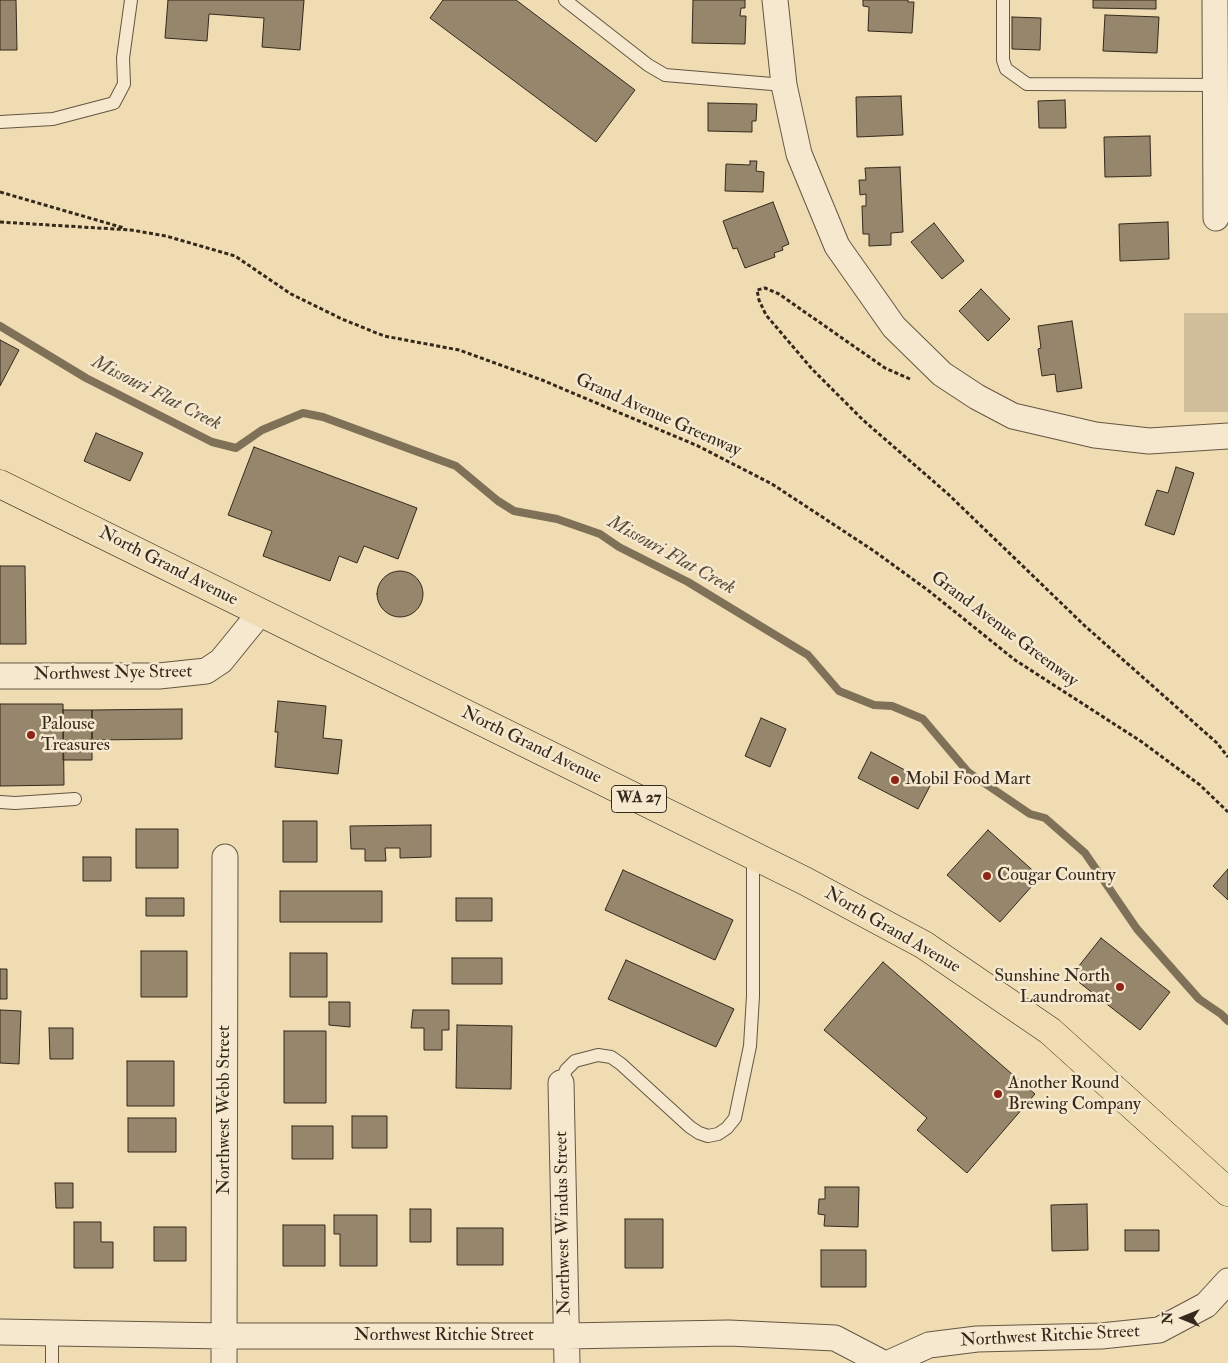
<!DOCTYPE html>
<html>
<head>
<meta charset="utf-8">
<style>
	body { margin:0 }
	#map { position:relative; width:1228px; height:1363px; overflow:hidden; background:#efdcb3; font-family:"IM FELL Double Pica",serif }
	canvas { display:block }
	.north { position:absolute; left:1158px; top:1293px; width:50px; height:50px; -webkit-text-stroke:4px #f5e8ce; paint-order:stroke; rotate:270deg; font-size:14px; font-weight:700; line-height:20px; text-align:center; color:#35291c }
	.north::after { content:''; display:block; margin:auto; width:18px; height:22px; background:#35291c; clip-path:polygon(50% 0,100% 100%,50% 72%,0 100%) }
</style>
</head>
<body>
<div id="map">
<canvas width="1228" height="1363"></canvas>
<div class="north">N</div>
</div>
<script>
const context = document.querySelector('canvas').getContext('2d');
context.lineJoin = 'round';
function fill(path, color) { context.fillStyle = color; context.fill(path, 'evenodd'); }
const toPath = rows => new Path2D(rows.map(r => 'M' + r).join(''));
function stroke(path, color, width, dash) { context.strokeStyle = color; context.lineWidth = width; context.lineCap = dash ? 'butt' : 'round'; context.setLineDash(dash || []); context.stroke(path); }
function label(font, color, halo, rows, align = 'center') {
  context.font = font + ' "IM FELL Double Pica",serif'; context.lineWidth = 5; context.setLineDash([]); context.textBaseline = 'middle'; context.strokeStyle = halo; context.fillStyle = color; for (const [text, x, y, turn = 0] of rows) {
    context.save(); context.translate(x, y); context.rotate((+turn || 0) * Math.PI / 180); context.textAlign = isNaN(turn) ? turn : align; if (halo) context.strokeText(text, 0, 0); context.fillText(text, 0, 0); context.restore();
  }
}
const green = toPath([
	[1184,313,1228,313,1228,412,1184,412]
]);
const stream = toPath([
	[0,326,86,378,212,442,236,448,262,430,303,413,323,417,456,466,498,501,514,511,557,519,600,534,619,547,688,582,808,655,839,691,874,705,892,706,923,719,968,772,1030,814,1045,818,1085,853,1137,929,1199,999,1221,1014,1228,1021]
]);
const building = toPath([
	[0,0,16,0,17,50,0,50,0,0],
	[168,0,304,0,300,50,262,47,264,18,209,14,207,41,165,38,168,0],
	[443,0,516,0,635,90,596,142,430,18,443,0],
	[693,0,745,0,745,8,741,8,740,16,746,16,745,44,692,43,693,0],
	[863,0,908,0,908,2,914,2,912,33,868,31,869,7,863,6,863,0],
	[1093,0,1156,0,1156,9,1093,8,1093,0],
	[1105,15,1159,17,1157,53,1103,51,1105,15],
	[1012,17,1041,18,1040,50,1012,49,1012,17],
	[901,96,903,135,857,137,856,97,901,96],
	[1065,100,1066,128,1039,128,1038,101,1065,100],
	[708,103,757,104,756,121,752,121,752,132,708,131,708,103],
	[1150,136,1151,176,1105,177,1104,137,1150,136],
	[750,161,757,161,756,171,764,172,763,192,725,191,726,164,750,165,750,161],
	[900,167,903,232,891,233,891,245,869,246,869,234,863,234,862,206,866,206,866,194,860,195,859,180,866,180,865,168,900,167],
	[773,202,789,244,782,247,783,250,774,253,775,257,745,268,737,248,733,249,723,221,773,202],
	[1168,222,1169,259,1120,261,1119,224,1168,222],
	[934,223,964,261,942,279,911,242,934,223],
	[981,289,1010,319,988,341,959,311,981,289],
	[1072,321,1082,388,1057,392,1055,374,1042,376,1038,349,1041,348,1038,326,1072,321],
	[0,340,19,350,0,386,0,340],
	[96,433,143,453,130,481,84,461,96,433],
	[254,447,417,508,398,559,364,546,357,563,339,556,330,581,263,556,272,531,228,515,254,447],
	[1176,467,1194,473,1174,535,1145,525,1157,490,1168,493,1176,467],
	[0,566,25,566,26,644,0,644,0,566],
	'377 594a23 23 0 1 1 46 0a23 23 0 1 1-46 0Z',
	[278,701,326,706,323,738,342,740,338,774,275,767,278,732,275,732,278,701],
	[0,704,63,704,64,785,0,786,0,704],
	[182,709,182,739,92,740,92,710,182,709],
	[63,710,92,710,92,760,63,760,63,710],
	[761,718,786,729,770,767,745,756,761,718],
	[871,752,931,784,918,809,858,778,871,752],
	[283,821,317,821,317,862,283,862,283,821],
	[431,825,431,857,400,858,400,848,385,848,386,861,365,861,365,849,351,849,350,826,431,825],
	[136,829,178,829,178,868,136,868,136,829],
	[988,830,1040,877,1000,922,947,875,988,830],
	[83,857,111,857,111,881,83,881,83,857],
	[1228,869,1228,900,1213,886,1228,869],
	[623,870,733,920,715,960,605,910,623,870],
	[280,891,382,891,382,922,280,922,280,891],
	[146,898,184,898,184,916,146,916,146,898],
	[456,898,492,898,492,921,456,921,456,898],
	[1101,938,1170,992,1140,1030,1071,976,1101,938],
	[141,951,187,951,187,997,141,997,141,951],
	[290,953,327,953,327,997,290,997,290,953],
	[452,958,502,958,502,984,452,984,452,958],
	[626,960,734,1009,716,1047,608,999,626,960],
	[883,962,1035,1094,967,1173,917,1130,927,1118,824,1030,883,962],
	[0,969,7,969,7,999,0,999,0,969],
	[329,1002,350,1002,350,1027,329,1025,329,1002],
	[0,1010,21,1011,19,1064,0,1063,0,1010],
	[413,1010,449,1010,449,1030,442,1030,442,1050,424,1050,424,1028,411,1028,413,1010],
	[457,1025,512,1026,511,1089,456,1088,457,1025],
	[49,1028,73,1028,73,1059,50,1059,49,1028],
	[284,1031,326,1031,326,1103,284,1103,284,1031],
	[127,1061,174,1061,174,1106,127,1106,127,1061],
	[352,1116,387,1116,387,1148,352,1148,352,1116],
	[128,1118,176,1118,176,1152,128,1152,128,1118],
	[292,1126,333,1126,333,1159,292,1159,292,1126],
	[55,1183,73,1183,73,1208,56,1208,55,1183],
	[825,1187,859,1187,858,1227,824,1226,825,1215,818,1214,819,1199,825,1199,825,1187],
	[1087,1204,1088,1250,1052,1251,1051,1205,1087,1204],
	[410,1209,431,1209,431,1242,410,1242,410,1209],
	[334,1215,377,1215,377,1266,340,1266,340,1234,334,1234,334,1215],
	[625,1219,663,1219,663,1268,625,1268,625,1219],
	[74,1222,101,1222,101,1242,113,1242,113,1268,74,1268,74,1222],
	[283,1225,325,1225,325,1266,283,1266,283,1225],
	[154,1227,186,1227,186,1261,154,1261,154,1227],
	[457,1228,503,1228,503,1265,457,1265,457,1228],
	[1125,1230,1159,1230,1159,1251,1125,1251,1125,1230],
	[821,1250,866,1250,866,1287,821,1287,821,1250]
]);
const path = toPath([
	[0,192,124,228],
	[0,222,131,230,166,236,235,256,291,294,342,319,384,336,459,350,542,380,698,446,772,484,874,551,929,591,1015,660,1142,742,1200,785,1228,812],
	[910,379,885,368,779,294,765,288,757,290,759,300,766,315,812,369,863,420,948,494,1085,626,1217,743,1228,757]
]);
const lane = toPath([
	[565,0,648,65,665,75,784,85],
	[1003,0,1003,60,1006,69,1027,84,1216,85],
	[0,122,53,119,114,103,124,84,123,58,131,0],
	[0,802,15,803,75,799],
	[561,1083,566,1070,575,1061,598,1055,611,1057,621,1064,690,1127,699,1133,708,1136,718,1134,727,1128,735,1118,750,1046,753,996,753,855],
	[52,1332,52,1363]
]);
const street = toPath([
	[775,0,784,85,799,154,837,246,894,327,942,374,977,397,1013,416,1095,435,1149,441,1228,436],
	[1215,0,1216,218],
	[0,676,159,676,206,671,221,661,260,613],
	[561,1083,567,1363],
	[0,1332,224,1336,566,1336,729,1333,835,1338,883,1363],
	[224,1363,225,857],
	[889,1363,929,1345,977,1339,1101,1336,1159,1330,1206,1305,1228,1281]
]);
const primary = toPath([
	[0,484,805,881,924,945,1050,1031,1228,1192]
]);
const markers = [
	[31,735,5,"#8f2418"],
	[895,780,5,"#8f2418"],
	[987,876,5,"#8f2418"],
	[1120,987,5,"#8f2418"],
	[998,1094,5,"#8f2418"]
];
const shields = [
	[639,799,55]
];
const shieldNames = [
	["WA 27",639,799]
];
const streetNames = [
	["Grand Avenue Greenway",658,416,24],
	["North Grand Avenue",168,567,27],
	["Grand Avenue Greenway",1004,630,37],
	["Northwest Nye Street",113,674,-1],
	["North Grand Avenue",531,746,26],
	["North Grand Avenue",892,931,30],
	["Northwest Webb Street",225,1110,-90],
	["Northwest Windus Street",564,1223,-91],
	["Northwest Ritchie Street",444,1336],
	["Northwest Ritchie Street",1050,1337,-3]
];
const poiNames = [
	["Palouse",41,725],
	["Treasures",41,746],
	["Mobil Food Mart",905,780],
	["Cougar Country",997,876],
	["Sunshine North",1110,977,"right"],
	["Laundromat",1110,998,"right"],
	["Another Round",1008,1084],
	["Brewing Company",1008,1105]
];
const waterNames = [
	["Missouri Flat Creek",156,394,27],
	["Missouri Flat Creek",671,556,29]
];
fill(green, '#cfbe99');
stroke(stream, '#7f7058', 8);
fill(building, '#96866b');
stroke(building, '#35291c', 1);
stroke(lane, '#645642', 14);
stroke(street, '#645642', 27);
stroke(primary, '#35291c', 29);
stroke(path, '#35291c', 3, [4, 2.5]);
stroke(lane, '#f5e8ce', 12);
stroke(street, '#f5e8ce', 25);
stroke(primary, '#efdcb3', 28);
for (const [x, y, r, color] of markers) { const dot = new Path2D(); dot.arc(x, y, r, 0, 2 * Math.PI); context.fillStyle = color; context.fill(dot); stroke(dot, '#f5e8ce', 2); }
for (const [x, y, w] of shields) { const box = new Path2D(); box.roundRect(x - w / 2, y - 13.5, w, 27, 4); context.fillStyle = '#f5e8ce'; context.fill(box); stroke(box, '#35291c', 1); }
label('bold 16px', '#35291c', null, shieldNames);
label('18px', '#35291c', '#f5e8ce', streetNames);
label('18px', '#35291c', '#f5e8ce', poiNames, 'left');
label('italic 19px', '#5a4c3a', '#f5e8ce', waterNames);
</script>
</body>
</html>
